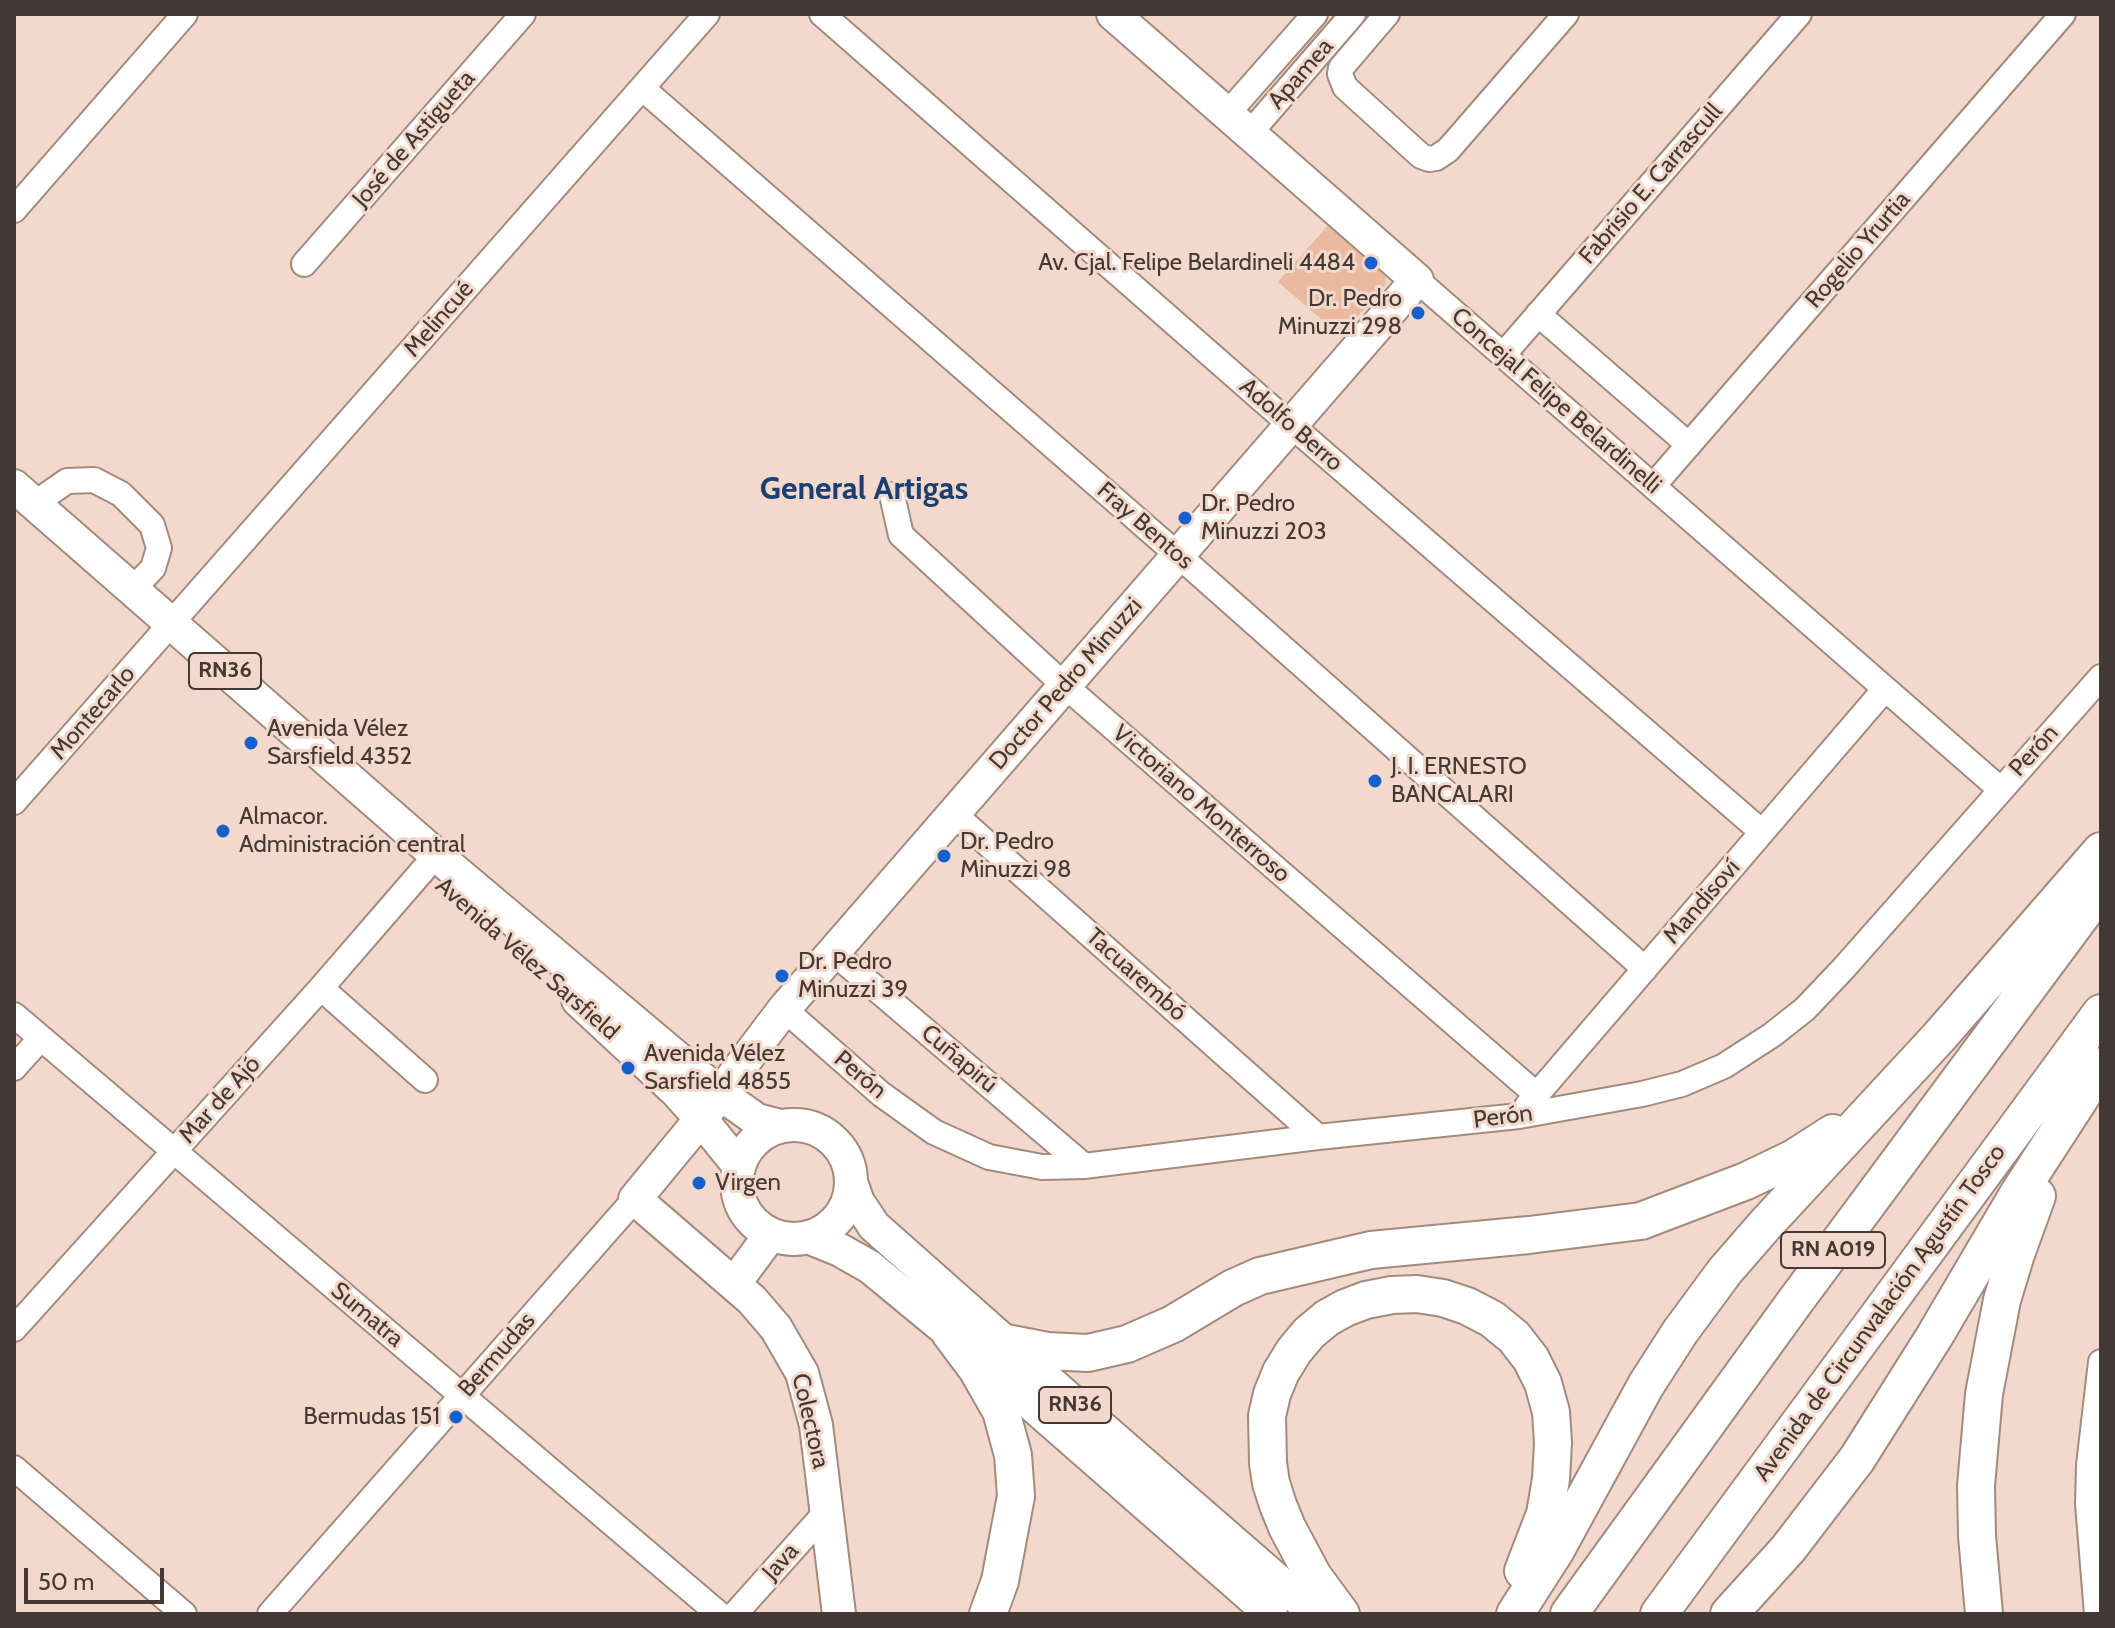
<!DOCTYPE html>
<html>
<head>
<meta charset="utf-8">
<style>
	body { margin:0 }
	#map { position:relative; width:2115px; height:1628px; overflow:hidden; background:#f3d9cb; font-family:Cabin,sans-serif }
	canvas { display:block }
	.frame { position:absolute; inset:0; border:16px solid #443934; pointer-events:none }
	.scale { position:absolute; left:24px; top:1568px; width:140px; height:36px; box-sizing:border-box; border:4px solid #443934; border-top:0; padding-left:10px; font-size:24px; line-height:28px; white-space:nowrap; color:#443934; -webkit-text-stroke:6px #f3d9cb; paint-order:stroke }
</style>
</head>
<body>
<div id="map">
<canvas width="2115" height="1628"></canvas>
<div class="frame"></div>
<div class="scale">50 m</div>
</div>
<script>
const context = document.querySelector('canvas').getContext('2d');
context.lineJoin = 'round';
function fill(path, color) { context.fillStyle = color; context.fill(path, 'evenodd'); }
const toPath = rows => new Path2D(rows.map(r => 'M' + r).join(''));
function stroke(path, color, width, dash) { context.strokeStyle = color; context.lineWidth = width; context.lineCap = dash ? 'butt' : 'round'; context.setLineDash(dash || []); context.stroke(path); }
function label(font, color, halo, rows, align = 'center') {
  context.font = font + ' Cabin,sans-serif'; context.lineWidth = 6; context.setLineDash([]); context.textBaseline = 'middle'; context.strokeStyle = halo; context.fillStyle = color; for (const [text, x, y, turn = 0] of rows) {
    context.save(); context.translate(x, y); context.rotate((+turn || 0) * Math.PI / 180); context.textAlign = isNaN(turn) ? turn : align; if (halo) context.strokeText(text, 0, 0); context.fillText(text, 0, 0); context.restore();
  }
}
const green = toPath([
	[1331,222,1383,265,1386,284,1341,336,1278,282]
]);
const minor = toPath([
	[822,14,1291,425,1762,832],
	[1387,14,1341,68,1340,74,1345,87,1421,156,1429,159,1436,158,1448,150,1566,14],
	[642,88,1178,555,1645,969],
	[1227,114,1315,14],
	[1249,134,1353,14],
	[14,210,185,14],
	[304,264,523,14],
	[1417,280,2000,789],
	[1538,314,1689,445],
	[1503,355,1799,14],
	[1653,486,2063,14],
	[892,495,901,535,1064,685,1537,1095],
	[34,504,67,481,94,480,121,494,152,525,159,548,153,568,132,590],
	[14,802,707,14],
	[954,814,1318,1137],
	[833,952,1084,1166],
	[321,988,425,1080],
	[784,1009,881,1094,934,1132,989,1157,1042,1167,1084,1166,1318,1137,1519,1116,1642,1094,1682,1084,1724,1066,1772,1035,1805,1009,1843,969,2101,677],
	[14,1015,719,1614],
	[14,1068,41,1038],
	[1527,1106,1885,689],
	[14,1329,321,988,424,869],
	[14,1468,184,1614],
	[270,1614,635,1199],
	[735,1614,828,1510],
	[2097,1614,2088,1504,2089,1465,2101,1362]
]);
const major = toPath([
	[14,486,436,855,719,1093,757,1120,780,1126],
	[578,1000,677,1092,701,1119,739,1166],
	'737 1182a57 57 0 1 1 114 0a57 57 0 1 1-114 0Z',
	[851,1182,858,1202,874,1226,1078,1407,1316,1614],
	[808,1237,840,1250,870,1267,950,1333,1271,1614],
	[734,1284,771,1234],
	[839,1614,816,1425,802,1373,776,1328,752,1300,635,1199,701,1119,784,1009,1417,280,1113,14]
]);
const highway = toPath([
	[950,1333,977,1369,1001,1411,1013,1455,1016,1496,1000,1581,988,1614],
	[1006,1343,1047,1351,1088,1353,1127,1344,1173,1324,1233,1288,1260,1276,1371,1250,1529,1235,1641,1221,1746,1181,1794,1158,1833,1133],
	[1341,1614,1313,1576,1287,1527,1278,1505,1271,1483,1268,1463,1267,1416,1272,1394,1281,1372,1294,1351,1309,1333,1327,1318,1345,1308,1366,1300,1392,1295,1417,1294,1443,1298,1467,1306,1492,1319,1514,1337,1531,1359,1543,1383,1551,1412,1553,1443,1551,1479,1545,1514,1523,1571],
	[1515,1614,1556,1550,1646,1385,1680,1332,1725,1271,1765,1225,1939,1037,2101,851],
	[1569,1614,1794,1303,2101,889],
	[1659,1614,2101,1013],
	[1729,1614,1788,1549,1857,1459,1934,1337,2020,1191,2101,1066],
	[1984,1614,1977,1536,1976,1486,1984,1394,2002,1300,2016,1254,2037,1196]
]);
const markers = [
	[1371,263,8,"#1560cb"],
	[1418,313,8,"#1560cb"],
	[1185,518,8,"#1560cb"],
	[251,743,8,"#1560cb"],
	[1375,781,8,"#1560cb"],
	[223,831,8,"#1560cb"],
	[944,856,8,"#1560cb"],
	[782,976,8,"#1560cb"],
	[628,1068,8,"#1560cb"],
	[699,1183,8,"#1560cb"],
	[456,1417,8,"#1560cb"]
];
const shields = [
	[225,671,72],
	[1833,1250,104],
	[1075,1405,72]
];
const shieldNames = [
	["RN36",225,671],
	["RN A019",1833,1250],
	["RN36",1075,1405]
];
const streetNames = [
	["Apamea",1301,74,-49],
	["José de Astigueta",414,139,-49],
	["Fabrisio E. Carrascull",1651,184,-49],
	["Rogelio Yrurtia",1858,250,-49],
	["Melincué",439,319,-49],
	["Concejal Felipe Belardinelli",1556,401,41],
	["Adolfo Berro",1291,425,41],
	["Fray Bentos",1145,526,41],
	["Doctor Pedro Minuzzi",1066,684,-49],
	["Montecarlo",93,713,-49],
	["Perón",2034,751,-48],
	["Victoriano Monterroso",1201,804,41],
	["Mandisoví",1702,902,-49],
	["Avenida Vélez Sarsfield",527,959,41],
	["Tacuarembó",1136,975,42],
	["Cuñapirú",959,1059,40],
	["Perón",860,1075,40],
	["Mar de Ajó",220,1100,-48],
	["Perón",1503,1117,-7],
	["Avenida de Circunvalación Agustín Tosco",1880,1313,-54],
	["Sumatra",367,1315,40],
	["Bermudas",497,1355,-49],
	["Colectora",810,1421,77],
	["Java",781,1562,-48]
];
const poiNames = [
	["Av. Cjal. Felipe Belardineli 4484",1355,263,"right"],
	["Dr. Pedro",1402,299,"right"],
	["Minuzzi 298",1402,327,"right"],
	["Dr. Pedro",1201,504],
	["Minuzzi 203",1201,532],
	["Avenida Vélez",267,729],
	["Sarsfield 4352",267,757],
	["J. I. ERNESTO",1391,767],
	["BANCALARI",1391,795],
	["Almacor.",239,817],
	["Administración central",239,845],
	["Dr. Pedro",960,842],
	["Minuzzi 98",960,870],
	["Dr. Pedro",798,962],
	["Minuzzi 39",798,990],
	["Avenida Vélez",644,1054],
	["Sarsfield 4855",644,1082],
	["Virgen",715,1183],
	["Bermudas 151",440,1417,"right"]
];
const districtNames = [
	["General Artigas",864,490]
];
fill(green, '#ebb99f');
stroke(minor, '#a28b7e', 28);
stroke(major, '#a28b7e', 36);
stroke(highway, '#a28b7e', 40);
stroke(minor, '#fff', 24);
stroke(major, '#fff', 32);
stroke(highway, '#fff', 36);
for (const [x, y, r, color] of markers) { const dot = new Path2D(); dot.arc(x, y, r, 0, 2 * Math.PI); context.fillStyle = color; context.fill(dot); stroke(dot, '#f3d9cb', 3); }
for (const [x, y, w] of shields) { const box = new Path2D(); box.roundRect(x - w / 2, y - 18, w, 36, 6); context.fillStyle = '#f3d9cb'; context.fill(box); stroke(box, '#443934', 2); }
label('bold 22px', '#443934', null, shieldNames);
label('24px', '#443934', '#f3d9cb', streetNames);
label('24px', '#443934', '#f3d9cb', poiNames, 'left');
label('bold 32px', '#1b3e73', '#f3d9cb', districtNames);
</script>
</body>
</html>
